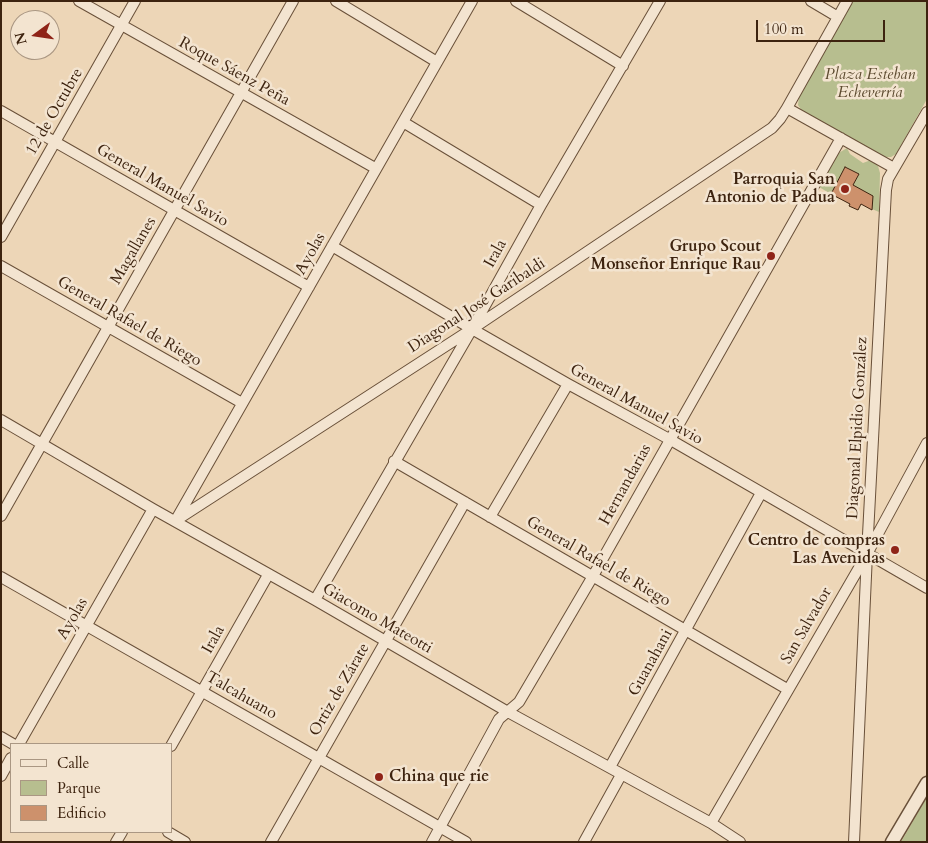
<!DOCTYPE html>
<html>
<head>
<meta charset="utf-8">
<style>
	body { margin:0 }
	#map { position:relative; width:928px; height:843px; overflow:hidden; background:#edd6b7; font-family:Cardo,serif }
	canvas { display:block }
	.frame { position:absolute; inset:0; border:2px solid #3d230f; pointer-events:none }
	.legend { position:absolute; left:10px; top:743px; width:162px; height:90px; box-sizing:border-box; background:#f3e4d0; border:1px solid #aa9783; margin:0; padding:6px 9px; list-style:none; font-size:15px; color:#3d230f }
	.legend li { display:flex; align-items:center; gap:10px; height:25px }
	.legend b { width:25px; border:1px solid #aa9783 }
	.north { position:absolute; left:10px; top:10px; width:50px; height:50px; box-sizing:border-box; background:#f3e4d0; border:1px solid #aa9783; border-radius:50%; rotate:256deg; font-size:14px; font-weight:700; line-height:20px; text-align:center; color:#3d230f }
	.north::after { content:''; display:block; margin:auto; width:18px; height:22px; background:#8f2418; clip-path:polygon(50% 0,100% 100%,50% 72%,0 100%) }
	.scale { position:absolute; left:756px; top:20px; width:129px; height:22px; box-sizing:border-box; border:2px solid #3d230f; border-top:0; padding-left:6px; font-size:15px; line-height:18px; white-space:nowrap; color:#3d230f; -webkit-text-stroke:4px #f3e4d0; paint-order:stroke }
</style>
</head>
<body>
<div id="map">
<canvas width="928" height="843"></canvas>
<div class="frame"></div>
<ul class="legend">
<li><b style="height:6px;background:#f3e4d0"></b>Calle</li>
<li><b style="height:14px;background:#b7be8f"></b>Parque</li>
<li><b style="height:14px;background:#cd916c"></b>Edificio</li>
</ul>
<div class="north">N</div>
<div class="scale">100 m</div>
</div>
<script>
const context = document.querySelector('canvas').getContext('2d');
context.lineJoin = 'round';
function fill(path, color) { context.fillStyle = color; context.fill(path, 'evenodd'); }
const toPath = rows => new Path2D(rows.map(r => 'M' + r).join(''));
function stroke(path, color, width, dash) { context.strokeStyle = color; context.lineWidth = width; context.lineCap = dash ? 'butt' : 'round'; context.setLineDash(dash || []); context.stroke(path); }
function label(font, color, halo, rows, align = 'center') {
  context.font = font + ' Cardo,serif'; context.lineWidth = 5; context.setLineDash([]); context.textBaseline = 'middle'; context.strokeStyle = halo; context.fillStyle = color; for (const [text, x, y, turn = 0] of rows) {
    context.save(); context.translate(x, y); context.rotate((+turn || 0) * Math.PI / 180); context.textAlign = isNaN(turn) ? turn : align; if (halo) context.strokeText(text, 0, 0); context.fillText(text, 0, 0); context.restore();
  }
}
const green = toPath([
	[851,1,927,1,927,99,896,154,891,157,885,157,802,111,798,105,799,97],
	[847,148,850,154,863,163,871,160,878,166,880,173,879,212,872,209,852,187,859,174,845,167,831,194,819,187,837,154],
	[927,797,927,842,901,842]
]);
const building = toPath([
	[845,167,859,174,853,185,873,196,872,210,861,204,858,210,849,206,850,204,831,194,845,167]
]);
const minor = toPath([
	[79,1,375,168],
	[336,1,437,62],
	[516,1,623,66],
	[811,1,838,17],
	[787,108,894,168],
	[1,111,309,287],
	[403,122,541,205],
	[1,237,135,1],
	[332,246,472,329,568,384,669,439,927,588],
	[1,266,242,403],
	[1,420,153,509,315,600,508,712,711,823,740,842],
	[394,461,787,689],
	[1,516,293,1],
	[490,517,568,384],
	[177,518,472,1],
	[175,521,472,329,772,128,780,119,787,108,847,1],
	[1,577,466,842],
	[315,600,472,329,541,205,660,1],
	[1,737,13,744],
	[19,744,153,509],
	[171,746,268,575],
	[610,767,761,493],
	[1,776,11,758],
	[711,823,867,554,927,443],
	[168,832,185,842],
	[116,842,122,832],
	[271,842,465,502],
	[432,842,499,719,519,702,593,576,841,138],
	[584,842,621,775],
	[854,842,867,554,886,190,888,179,927,112]
]);
const tertiary = toPath([
	[892,842,927,783]
]);
const markers = [
	[845,189,5,"#8f2418"],
	[771,256,5,"#8f2418"],
	[895,550,5,"#8f2418"],
	[379,777,5,"#8f2418"]
];
const streetNames = [
	["Roque Sáenz Peña",234,72,29],
	["12 de Octubre",55,112,-60],
	["General Manuel Savio",162,186,30],
	["Magallanes",134,251,-60],
	["Ayolas",311,254,-61],
	["Irala",496,254,-61],
	["Diagonal José Garibaldi",477,306,-33],
	["General Rafael de Riego",129,322,30],
	["General Manuel Savio",636,405,29],
	["Diagonal Elpidio González",858,428,-87],
	["Hernandarias",626,485,-61],
	["General Rafael de Riego",598,562,30],
	["Ayolas",73,619,-60],
	["Giacomo Mateotti",377,619,30],
	["San Salvador",807,626,-60],
	["Irala",214,640,-61],
	["Guanahani",651,663,-61],
	["Ortiz de Zárate",340,690,-60],
	["Talcahuano",241,696,30]
];
const parkNames = [
	["Plaza Esteban",870,75],
	["Echeverría",870,93]
];
const poiNames = [
	["Parroquia San",835,180],
	["Antonio de Padua",835,198],
	["Grupo Scout",761,247],
	["Monseñor Enrique Rau",761,265],
	["Centro de compras",885,541],
	["Las Avenidas",885,559],
	["China que rie",389,777,"left"]
];
fill(green, '#b7be8f');
fill(building, '#cd916c');
stroke(building, '#3d230f', 1);
stroke(minor, '#695039', 12);
stroke(tertiary, '#695039', 15);
stroke(minor, '#f3e4d0', 10);
stroke(tertiary, '#f3e4d0', 12);
for (const [x, y, r, color] of markers) { const dot = new Path2D(); dot.arc(x, y, r, 0, 2 * Math.PI); context.fillStyle = color; context.fill(dot); stroke(dot, '#f3e4d0', 2); }
label('16px', '#3d230f', '#f3e4d0', streetNames);
label('italic 16px', '#5c4a2f', '#f3e4d0', parkNames);
label('bold 16px', '#3d230f', '#f3e4d0', poiNames, 'right');
</script>
</body>
</html>
